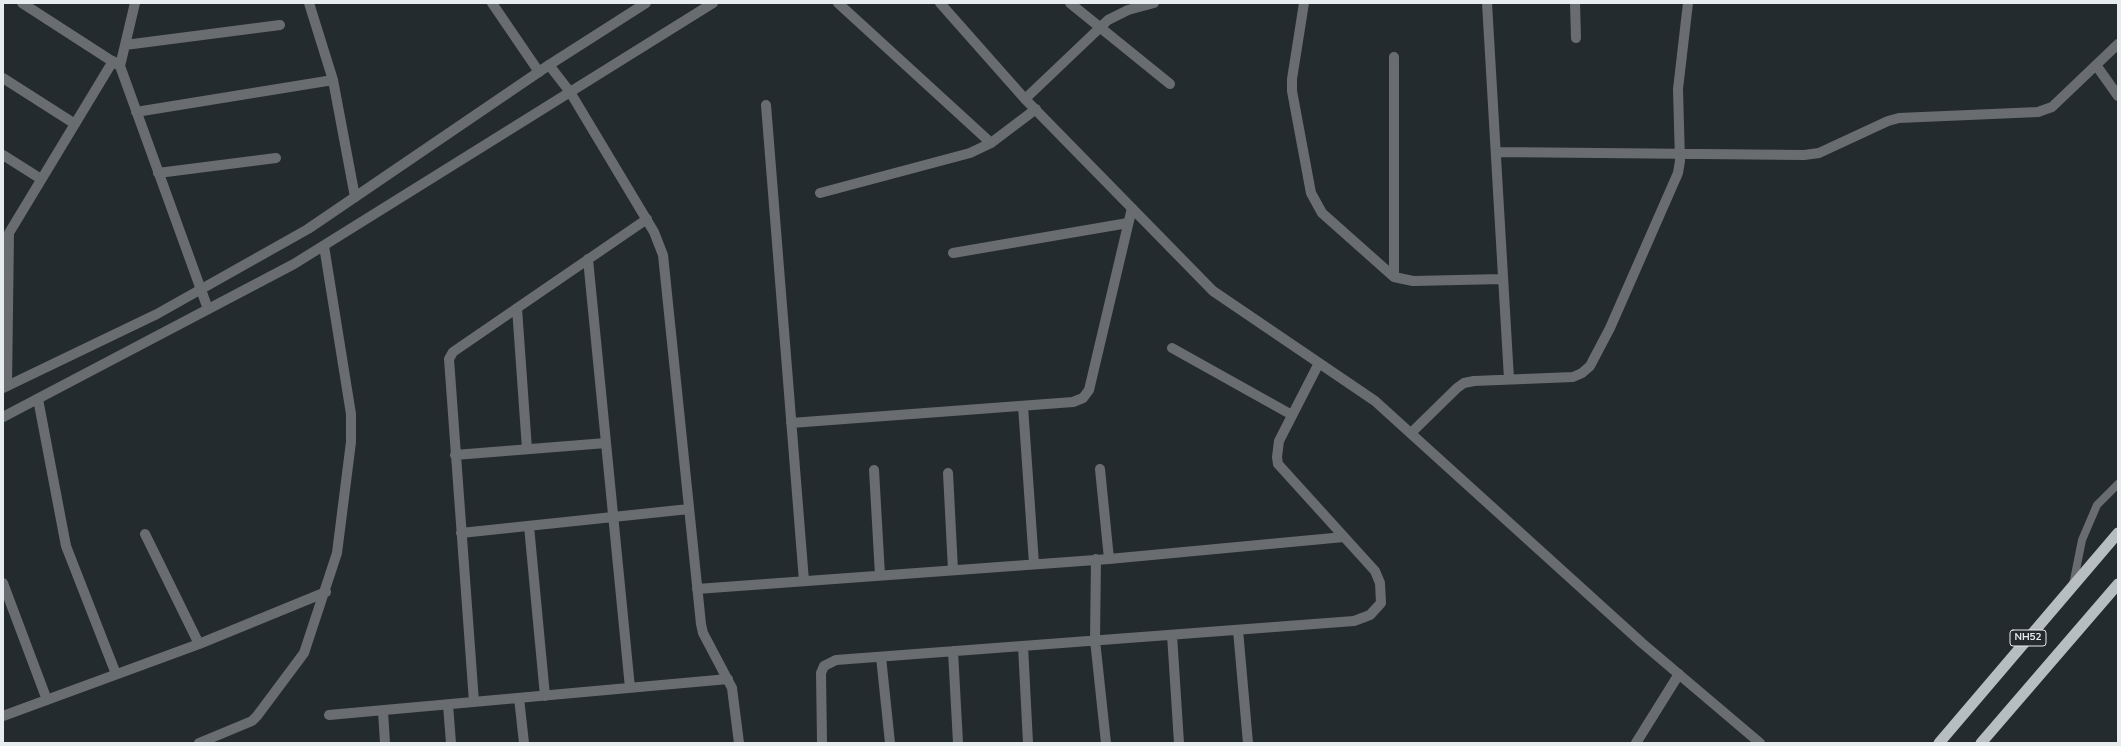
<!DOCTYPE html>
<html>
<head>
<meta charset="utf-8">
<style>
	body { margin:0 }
	#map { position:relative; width:2121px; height:746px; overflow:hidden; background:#242b2e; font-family:"Nunito Sans",sans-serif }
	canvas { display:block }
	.frame { position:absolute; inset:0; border:4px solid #e7ecee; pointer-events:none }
</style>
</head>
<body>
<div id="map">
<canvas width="2121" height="746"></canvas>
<div class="frame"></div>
</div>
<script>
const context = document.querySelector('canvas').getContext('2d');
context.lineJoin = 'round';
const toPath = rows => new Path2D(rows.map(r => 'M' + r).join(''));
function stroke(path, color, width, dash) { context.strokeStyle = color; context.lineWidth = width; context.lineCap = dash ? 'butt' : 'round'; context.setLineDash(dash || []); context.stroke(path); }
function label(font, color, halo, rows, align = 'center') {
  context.font = font + ' "Nunito Sans",sans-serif'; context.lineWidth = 3; context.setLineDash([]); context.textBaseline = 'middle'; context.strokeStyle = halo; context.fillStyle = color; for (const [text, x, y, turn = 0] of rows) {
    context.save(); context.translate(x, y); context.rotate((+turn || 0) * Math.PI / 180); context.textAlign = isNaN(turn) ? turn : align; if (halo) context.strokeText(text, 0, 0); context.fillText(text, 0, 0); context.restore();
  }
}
const service = toPath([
	[2073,585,2082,540,2097,505,2118,484]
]);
const minor = toPath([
	[22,3,118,65],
	[135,3,120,66,208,309],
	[309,3,333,80,355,197],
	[492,3,539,72],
	[838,3,991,143],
	[940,3,1025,99,1213,291,1375,401,1642,643,1760,743],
	[1070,3,1170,84],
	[1304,3,1292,79,1292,91,1311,193,1322,213,1394,277,1413,281,1503,279],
	[1487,3,1509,379],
	[1575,3,1576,38],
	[125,45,280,25],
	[549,65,570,92,654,232,663,255,701,624,703,633,732,688,739,743],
	[2096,65,2118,96],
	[3,78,75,124],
	[1025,99,1108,20,1128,10,1154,3],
	[766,105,804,581],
	[136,112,333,80],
	[1496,152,1804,155,1819,153,1888,121,1899,118,2038,112,2052,107,2118,44],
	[3,155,41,179],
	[158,173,276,158],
	[820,193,970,153,991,143,1036,109],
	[953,253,1128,223],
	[588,259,630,688],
	[1394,277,1394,57],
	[517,308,527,449],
	[1172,348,1292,415],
	[7,386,9,233,113,61],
	[38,399,66,546,116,674],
	[1023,406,1034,564],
	[791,423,1073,402,1083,398,1089,390,1132,208],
	[1411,433,1457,388,1464,383,1474,381,1573,377,1582,373,1590,366,1610,328,1678,173,1680,161,1678,89,1688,3],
	[455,455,606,443],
	[1100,469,1109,559],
	[874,470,880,575],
	[948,473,953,570],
	[529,526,545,696],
	[461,533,689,509],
	[145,534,199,644],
	[1096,559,1095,640,1106,743],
	[3,583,47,700],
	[697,589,1109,559,1344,537],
	[1238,630,1248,743],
	[1172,635,1179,743],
	[1023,646,1028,743],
	[953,651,958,743],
	[881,657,890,743],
	[519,698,524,743],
	[474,702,449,359,453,352,647,219],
	[448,705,451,743],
	[383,711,385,743],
	[329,715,728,679],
	[3,716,199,644,326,592],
	[199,743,252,721,257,716,304,653,337,553,351,442,351,414,324,246],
	[822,743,821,673,824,666,836,660,1354,621,1370,615,1381,603,1380,583,1375,571,1278,464,1277,457,1279,441,1319,363],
	[1636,743,1679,674]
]);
const tertiary = toPath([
	[3,388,157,314,308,229,549,65,646,3],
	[3,417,294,264,713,3]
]);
const trunk = toPath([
	[1939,743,2118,533],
	[1981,743,2118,584]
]);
const shields = [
	[2028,638,36]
];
const shieldNames = [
	["NH52",2028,638]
];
stroke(service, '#6a6d6f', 8);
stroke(minor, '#6a6d6f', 10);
stroke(tertiary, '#6a6d6f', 10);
stroke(trunk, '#b6bec2', 11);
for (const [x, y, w] of shields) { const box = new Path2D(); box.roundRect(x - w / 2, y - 8, w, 16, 3); context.fillStyle = '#242b2e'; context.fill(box); stroke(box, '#e7ecee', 1); }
label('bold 10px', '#e7ecee', null, shieldNames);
</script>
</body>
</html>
